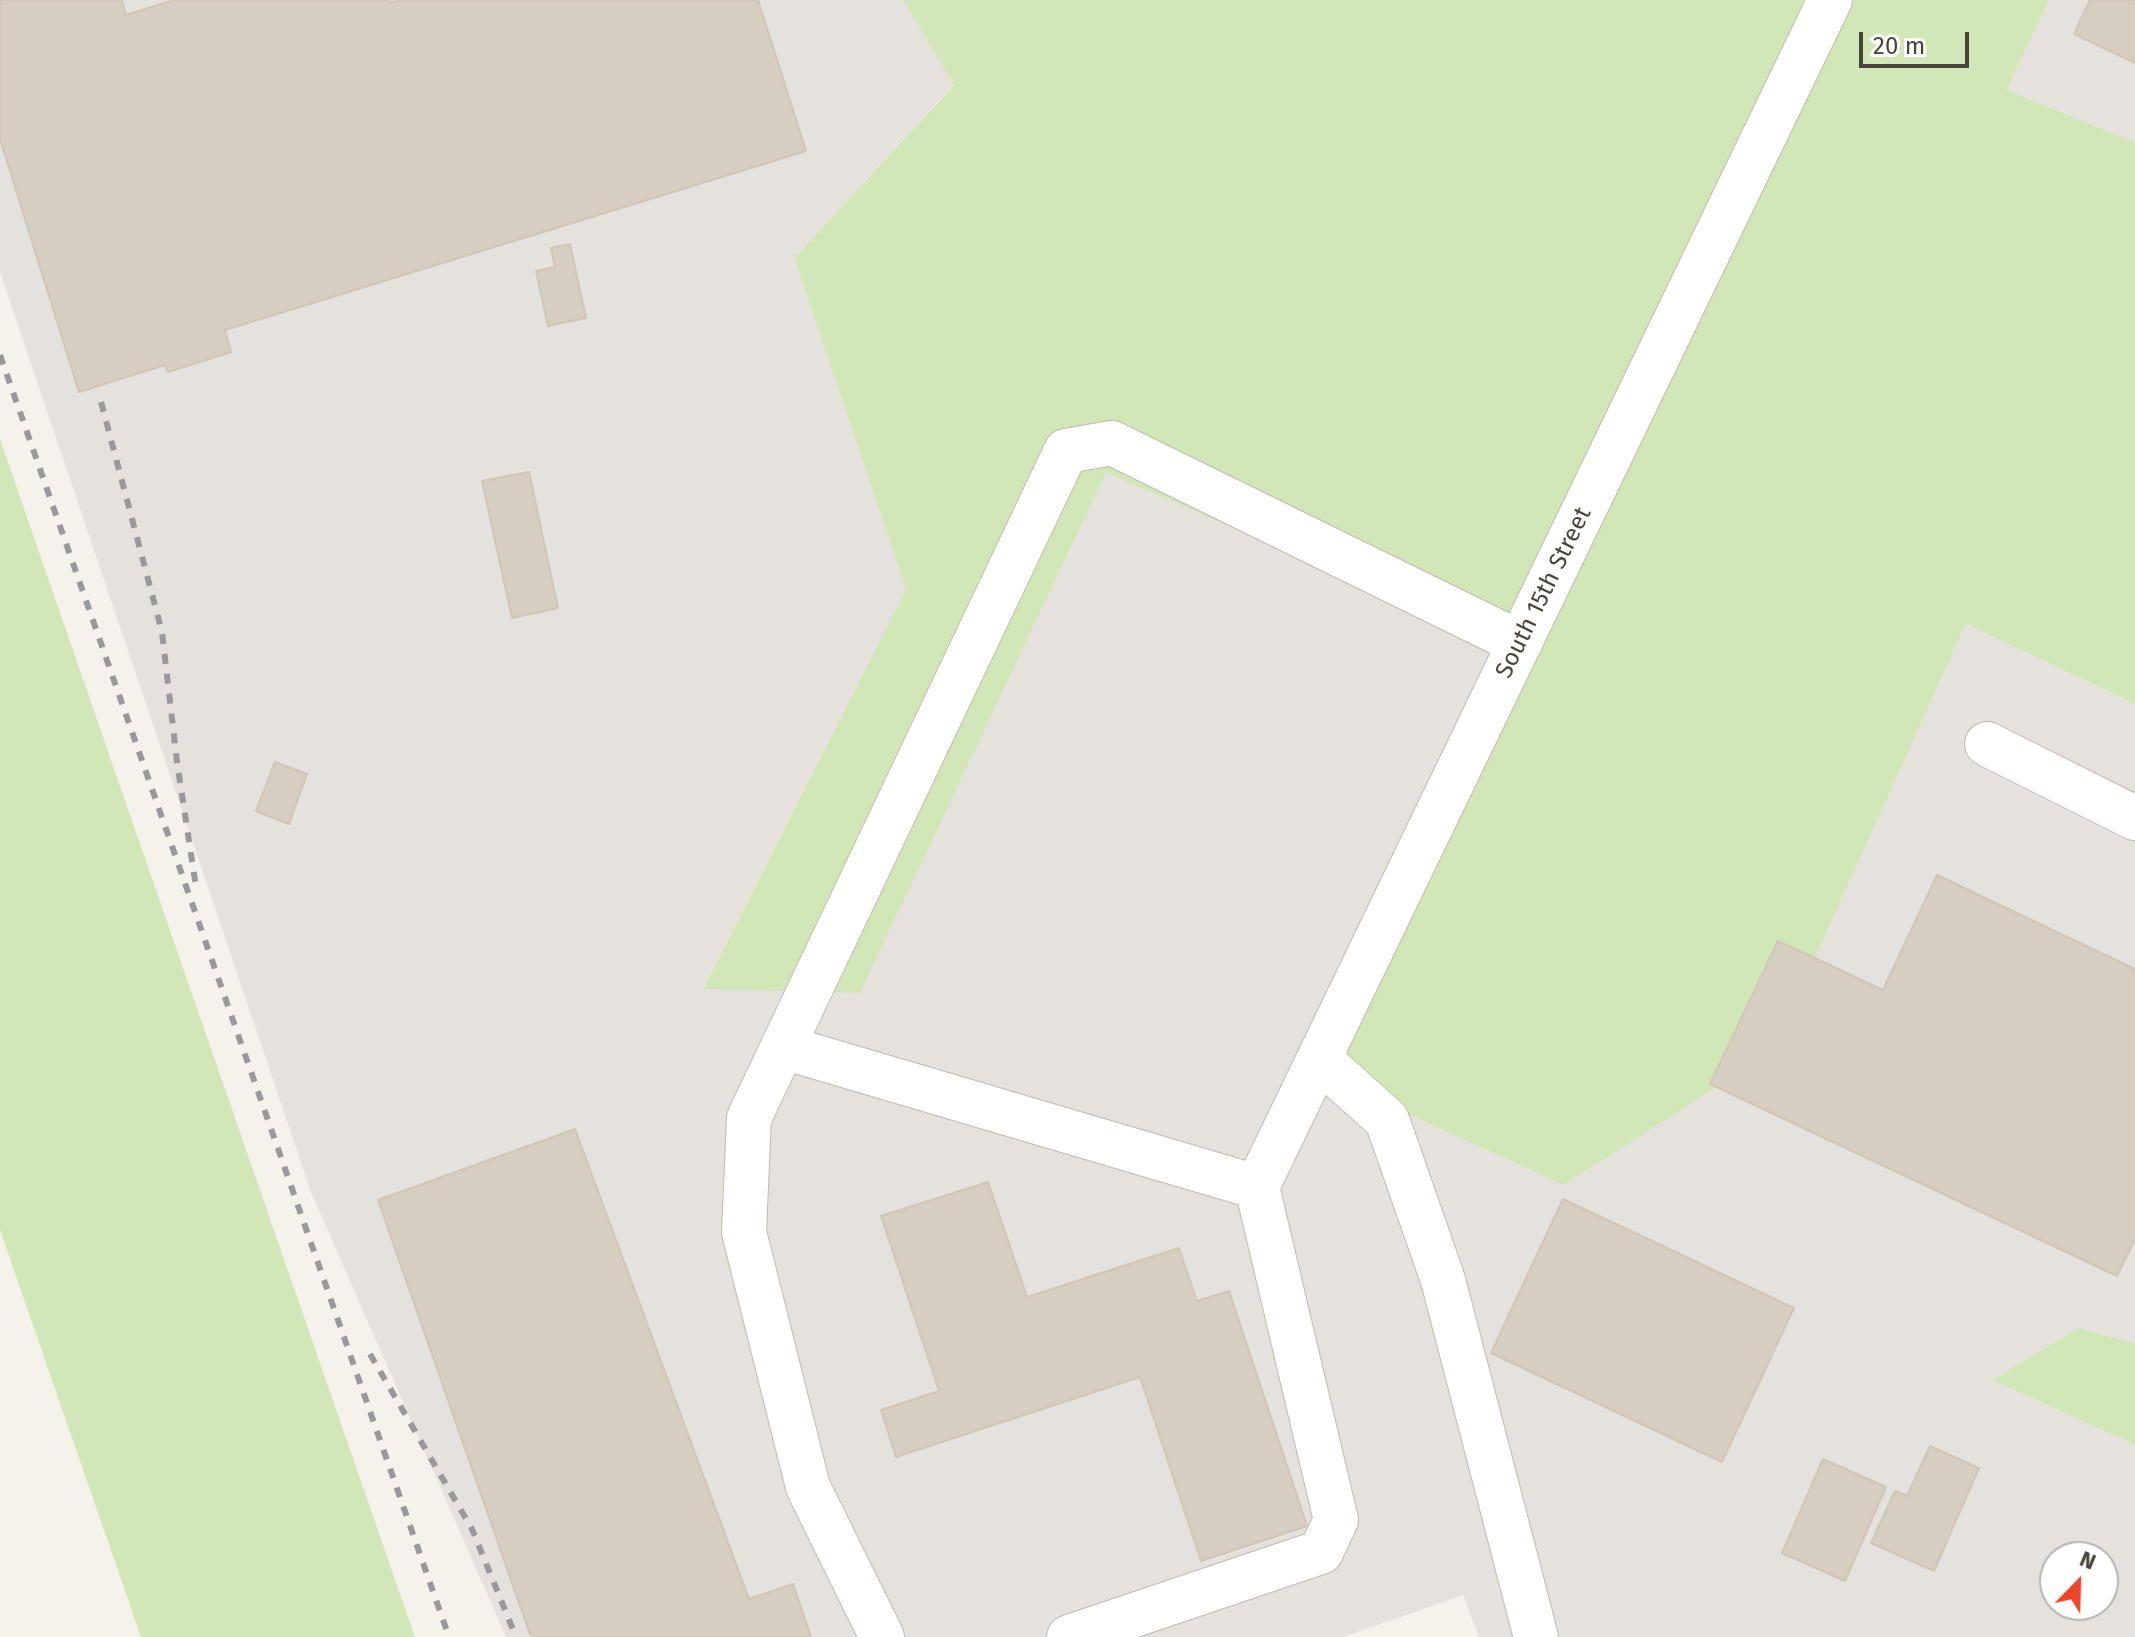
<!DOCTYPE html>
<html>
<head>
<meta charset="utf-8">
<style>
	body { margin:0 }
	#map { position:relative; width:2135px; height:1637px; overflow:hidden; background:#f5f2ec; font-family:"Fira Sans",sans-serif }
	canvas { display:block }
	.north { position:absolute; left:2039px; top:1541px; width:80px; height:80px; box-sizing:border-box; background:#fff; border:2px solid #b6b4b0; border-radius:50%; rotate:23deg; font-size:22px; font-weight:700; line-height:32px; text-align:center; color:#494339 }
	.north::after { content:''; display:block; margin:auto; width:28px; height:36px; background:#f04428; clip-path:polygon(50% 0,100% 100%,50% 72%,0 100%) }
	.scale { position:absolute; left:1859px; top:32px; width:110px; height:36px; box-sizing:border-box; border:4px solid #494339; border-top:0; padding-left:10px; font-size:24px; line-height:28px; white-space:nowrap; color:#494339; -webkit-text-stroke:6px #fff; paint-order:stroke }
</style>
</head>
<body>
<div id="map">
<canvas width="2135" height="1637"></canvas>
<div class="north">N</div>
<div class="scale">20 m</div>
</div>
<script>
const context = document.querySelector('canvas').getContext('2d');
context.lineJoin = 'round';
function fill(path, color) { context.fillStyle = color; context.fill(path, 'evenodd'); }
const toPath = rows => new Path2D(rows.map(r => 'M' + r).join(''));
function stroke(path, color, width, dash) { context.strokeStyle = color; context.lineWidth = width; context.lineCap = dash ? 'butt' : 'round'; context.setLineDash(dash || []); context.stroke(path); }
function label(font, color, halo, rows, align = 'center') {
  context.font = font + ' "Fira Sans",sans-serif'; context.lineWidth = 6; context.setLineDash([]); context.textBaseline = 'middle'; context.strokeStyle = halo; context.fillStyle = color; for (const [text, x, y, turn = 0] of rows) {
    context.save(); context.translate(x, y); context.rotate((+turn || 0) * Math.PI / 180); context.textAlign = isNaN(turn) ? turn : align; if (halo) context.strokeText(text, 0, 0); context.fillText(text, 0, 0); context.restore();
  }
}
const industrial = toPath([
	[0,0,903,0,954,84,794,258,906,589,703,988,860,992,1106,473,1514,649,1564,1185,1773,1051,1966,624,2135,704,2135,1343,2078,1328,1992,1380,2135,1445,2135,1637,1479,1637,1463,1595,1343,1637,506,1637,311,1192,0,272],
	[2055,1557,2103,1557,2103,1605,2055,1605],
	[2049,0,2135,0,2135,142,2007,90]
]);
const green = toPath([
	[903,0,2049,0,2007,90,2135,142,2135,704,1966,624,1773,1051,1564,1185,1316,1072,1514,649,1106,473,860,993,703,989,906,589,794,258,954,85],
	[0,439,120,786,415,1637,141,1637,0,1230],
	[2078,1328,2135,1343,2135,1445,1992,1380]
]);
const building = toPath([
	[0,0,122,0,126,15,173,0,389,0,390,3,398,0,758,0,806,151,225,330,231,352,168,372,165,365,79,392,0,139,0,0],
	[2090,0,2135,0,2135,63,2074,34,2090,0],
	[570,244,586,318,548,326,536,271,555,267,551,248,570,244],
	[529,472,558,608,512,618,482,481,529,472],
	[275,762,307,774,289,824,256,811,275,762],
	[1937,875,2135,969,2135,1239,2117,1276,1710,1084,1778,941,1883,990,1937,875],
	[575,1129,749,1599,793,1584,811,1637,531,1637,378,1200,575,1129],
	[988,1182,1027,1297,1179,1248,1197,1301,1229,1291,1307,1526,1201,1561,1140,1377,896,1457,881,1410,939,1391,881,1216,988,1182],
	[1563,1199,1794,1308,1722,1462,1491,1353,1563,1199],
	[1930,1446,1979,1468,1934,1571,1871,1543,1895,1491,1907,1496,1930,1446],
	[1823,1459,1886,1487,1845,1581,1782,1553,1823,1459]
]);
const minor = toPath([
	[1987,744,2135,818],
	[783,1047,1257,1187],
	[1319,1059,1387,1120,1443,1280,1536,1637],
	[1257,1187,1830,0],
	[882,1637,808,1487,744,1232,749,1118,1066,451,1112,443,1520,643],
	[1069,1637,1321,1552,1336,1520,1257,1187]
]);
const rail = toPath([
	[0,355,449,1637],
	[101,402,162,632,177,762,196,887],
	[370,1354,472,1529,516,1637]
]);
const streetNames = [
	["South 15th Street",1544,593,-64]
];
fill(industrial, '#e5e1dd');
fill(green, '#d2e7b7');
fill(building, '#d6cec1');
stroke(building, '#d1c6b5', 2);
stroke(minor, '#c0baae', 46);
stroke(minor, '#fff', 44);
stroke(rail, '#999', 6, [10, 10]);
label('24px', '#494339', '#fff', streetNames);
</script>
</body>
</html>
